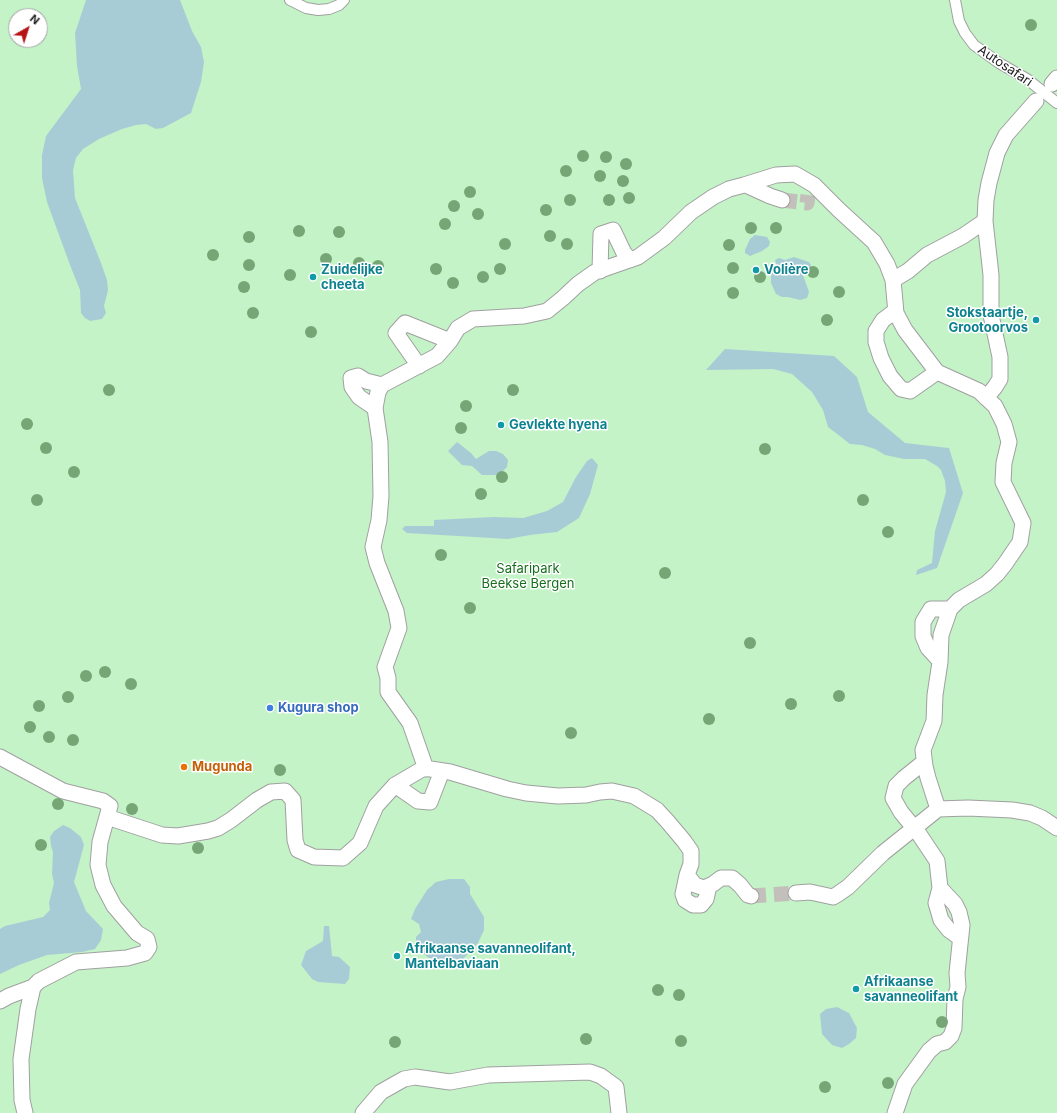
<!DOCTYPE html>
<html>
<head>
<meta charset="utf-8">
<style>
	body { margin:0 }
	#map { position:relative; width:1057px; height:1113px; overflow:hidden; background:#ede9e3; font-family:Inter,sans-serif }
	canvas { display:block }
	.north { position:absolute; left:8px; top:8px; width:40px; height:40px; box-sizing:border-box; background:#fff; border:1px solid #a4a4a4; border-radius:50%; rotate:39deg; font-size:11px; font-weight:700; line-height:16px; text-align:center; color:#1c1c1c }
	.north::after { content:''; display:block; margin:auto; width:14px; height:18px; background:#b61315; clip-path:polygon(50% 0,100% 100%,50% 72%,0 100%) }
</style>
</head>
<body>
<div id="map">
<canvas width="1057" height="1113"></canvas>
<div class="north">N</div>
</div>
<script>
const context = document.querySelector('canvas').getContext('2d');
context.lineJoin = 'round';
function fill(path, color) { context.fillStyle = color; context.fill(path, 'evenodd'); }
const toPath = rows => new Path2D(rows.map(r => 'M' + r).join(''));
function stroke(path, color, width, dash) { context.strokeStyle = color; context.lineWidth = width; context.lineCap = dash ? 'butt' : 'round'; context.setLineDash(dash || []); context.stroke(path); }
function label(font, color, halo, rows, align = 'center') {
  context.font = font + ' Inter,sans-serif'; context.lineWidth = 3; context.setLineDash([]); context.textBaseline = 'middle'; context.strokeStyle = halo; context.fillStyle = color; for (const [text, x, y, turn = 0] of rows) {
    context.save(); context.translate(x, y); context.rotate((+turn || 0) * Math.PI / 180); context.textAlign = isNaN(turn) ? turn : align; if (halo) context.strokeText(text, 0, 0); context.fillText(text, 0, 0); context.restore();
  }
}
const park = toPath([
	[0,0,1057,0,1057,1113,0,1113],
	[16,16,40,16,40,40,16,40]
]);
const water = toPath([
	[86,0,180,0,192,31,201,47,204,62,201,82,191,113,163,128,156,129,146,124,136,125,122,129,99,139,83,149,76,158,73,170,75,198,101,263,107,280,108,290,104,306,106,313,102,319,90,321,85,318,81,313,80,290,70,265,47,202,42,178,42,155,46,136,81,89,77,66,75,33],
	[755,235,767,237,770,242,769,246,762,251,750,256,745,253,745,250,750,239],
	[794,257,809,262,811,265,809,270,803,275,809,292,807,298,800,300,788,297,782,297,776,294,771,283,771,273,777,266,775,260,779,258,785,260],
	[725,349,834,356,857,377,868,412,905,443,949,448,963,493,937,568,916,575,917,570,932,563,935,531,946,492,945,481,941,470,937,466,925,459,904,459,885,455,875,449,862,445,850,444,828,427,823,410,812,392,792,374,773,369,706,370],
	[457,442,471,453,476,459,489,451,496,451,503,454,508,460,507,467,499,475,482,475,472,466,462,465,448,451],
	[592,458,598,465,590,494,579,518,557,532,530,535,508,539,407,533,402,529,405,526,434,526,434,520,494,517,523,518,547,511,563,502,576,477,587,461],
	[63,825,70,828,81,837,84,845,74,882,86,911,103,929,101,940,95,949,82,952,47,955,19,965,0,974,0,929,5,926,43,917,50,910,49,903,54,883,52,874,53,852,51,846,50,837,54,831],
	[449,879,464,879,470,887,470,894,484,917,484,930,478,943,463,959,439,959,429,958,416,948,416,937,421,932,419,924,411,919,415,909,427,890,436,882],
	[324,926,329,926,332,956,339,957,350,967,349,979,345,984,318,982,312,979,301,965,306,951,323,941],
	[837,1007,849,1013,857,1028,856,1038,849,1044,842,1048,832,1045,822,1034,820,1014,826,1009]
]);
const pedestrianTunnel = toPath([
	[782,200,807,203,808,195],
	[751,896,796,893]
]);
const service = toPath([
	[290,0,306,8,318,10,329,9,339,5,344,0],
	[955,0,959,21,965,33,974,45,999,63,1027,79,1057,103]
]);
const pedestrian = toPath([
	[1052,84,1057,78],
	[746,185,770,196,782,200],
	[600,271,601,234,613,230,624,253,630,260],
	[893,280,908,271,927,255,963,236,985,221],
	[895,311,883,320,876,331,876,342,881,358,890,376,901,389,910,391,937,372,979,391,995,406,1004,424,1009,442,1004,463,1003,482,1023,523,1020,542,1005,564,997,574,986,584,959,600,950,609,941,635,940,662,935,695,934,721,923,750,925,766,928,778,938,809],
	[419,366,396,333,405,323,450,341],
	[986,398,995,387,1000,379,1000,357,991,315,991,275,985,221,986,200,989,183,997,153,1006,135,1036,101],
	[375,408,359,397,352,387,351,378,358,376,366,381,382,385],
	[940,661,928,648,923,636,923,622,931,609,950,609],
	[0,757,63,791,103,801,110,806,100,842,98,865,103,885,114,906,137,933,147,939,149,947,145,953,127,958,76,962,39,981,33,987,9,996,0,1001],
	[426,769,410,723,388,692,388,678,385,667,399,628,396,611,377,563,373,547,379,520,381,496,380,442,375,408,378,392,382,385,437,356,450,341,458,328,473,319,524,316,547,311,563,298,578,284,595,272,638,257,664,238,691,212,713,197,729,189,744,185,776,175,795,174,814,185,839,210,874,242,887,264,893,280,896,313,905,330,937,372],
	[395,785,418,801,430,802,442,771],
	[107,817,162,835,178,836,208,831,218,828,231,820,257,800,271,792,285,791,293,800,295,840,298,850,314,857,343,858,360,843,376,806,395,785,424,768,450,772,507,789,526,793,558,796,586,795,600,792,612,791,634,796,657,810,668,822,684,841,691,851,691,864,687,875,695,885,704,888,713,884,721,878,732,878,740,885,748,895,751,896],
	[687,875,683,894,685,900,693,905,701,905,706,899,709,886],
	[940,888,936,903,941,920,949,930,960,938],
	[796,893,810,892,833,897,838,894,848,887,883,853,938,809,968,808,1012,810,1030,813,1042,818,1057,828],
	[25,1113,22,1100,21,1059,28,1009,33,987],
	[363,1113,381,1092,404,1079,415,1077,450,1082,488,1075,590,1072,601,1076,616,1087,619,1113],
	[895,1113,905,1084,929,1051,937,1044,945,1042,951,1036,954,1028,955,999,958,987,957,973,962,925,959,912,955,904,940,888,937,861,919,834,901,812,893,798,896,786,904,778,924,762]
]);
const trees = [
	[1031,25],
	[583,156],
	[606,157],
	[626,164],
	[566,171],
	[600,176],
	[623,181],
	[470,192],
	[629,198],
	[570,200],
	[609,200],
	[454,206],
	[546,210],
	[478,214],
	[445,224],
	[751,228],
	[776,228],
	[299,231],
	[339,232],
	[550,236],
	[249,237],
	[505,244],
	[567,244],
	[729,245],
	[213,255],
	[326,259],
	[359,263],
	[249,265],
	[378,266],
	[733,268],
	[436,269],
	[500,269],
	[813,272],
	[290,275],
	[483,277],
	[760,277],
	[453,283],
	[244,287],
	[839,292],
	[733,293],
	[253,313],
	[827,320],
	[311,332],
	[109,390],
	[513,390],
	[466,406],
	[27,424],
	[461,428],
	[46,448],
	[765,449],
	[74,472],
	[502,477],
	[481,494],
	[37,500],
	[863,500],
	[888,532],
	[441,555],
	[665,573],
	[470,608],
	[750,643],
	[105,672],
	[86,676],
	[131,684],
	[839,696],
	[68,697],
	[791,704],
	[39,706],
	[709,719],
	[30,727],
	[571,733],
	[49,737],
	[73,740],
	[280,770],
	[58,804],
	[132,809],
	[41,845],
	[198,848],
	[658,990],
	[679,995],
	[942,1022],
	[586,1039],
	[681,1041],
	[395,1042],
	[888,1083],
	[825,1087]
];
const markers = [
	[756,270,4,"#0f9aa8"],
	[313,277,4,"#0f9aa8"],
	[1036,320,4,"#0f9aa8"],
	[501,425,4,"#0f9aa8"],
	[270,708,4,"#3f7fe0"],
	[184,767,4,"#e8710a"],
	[397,956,4,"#0f9aa8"],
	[856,989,4,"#0f9aa8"]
];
const streetNames = [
	["Autosafari",1005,66,34]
];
const cultureNames = [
	["Zuidelijke",321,270],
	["cheeta",321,285],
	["Volière",764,270],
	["Stokstaartje,",1028,313,"right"],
	["Grootoorvos",1028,328,"right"],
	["Gevlekte hyena",509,425],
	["Afrikaanse savanneolifant,",405,949],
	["Mantelbaviaan",405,964],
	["Afrikaanse",864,982],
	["savanneolifant",864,997]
];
const parkNames = [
	["Safaripark",528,569],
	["Beekse Bergen",528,584]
];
const shopNames = [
	["Kugura shop",278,708]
];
const foodNames = [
	["Mugunda",192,767]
];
fill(park, '#c4f3c7');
fill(water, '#a8ccd6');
stroke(pedestrianTunnel, '#c3c0bb', 15, [15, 8]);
stroke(service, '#a0a0a0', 12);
stroke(pedestrian, '#a0a0a0', 17);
stroke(service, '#fff', 10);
stroke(pedestrian, '#fff', 15);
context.fillStyle = '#77a676';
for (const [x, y] of trees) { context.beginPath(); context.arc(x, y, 6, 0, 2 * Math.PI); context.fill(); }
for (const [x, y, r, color] of markers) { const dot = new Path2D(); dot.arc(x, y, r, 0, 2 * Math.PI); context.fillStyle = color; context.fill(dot); stroke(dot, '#fff', 1.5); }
label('13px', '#1c1c1c', '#fff', streetNames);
label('bold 13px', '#0d838f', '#fff', cultureNames, 'left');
label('13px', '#166f1c', '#fff', parkNames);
label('bold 13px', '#366cbe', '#fff', shopNames, 'left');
label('bold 13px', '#c56008', '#fff', foodNames, 'left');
</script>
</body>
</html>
